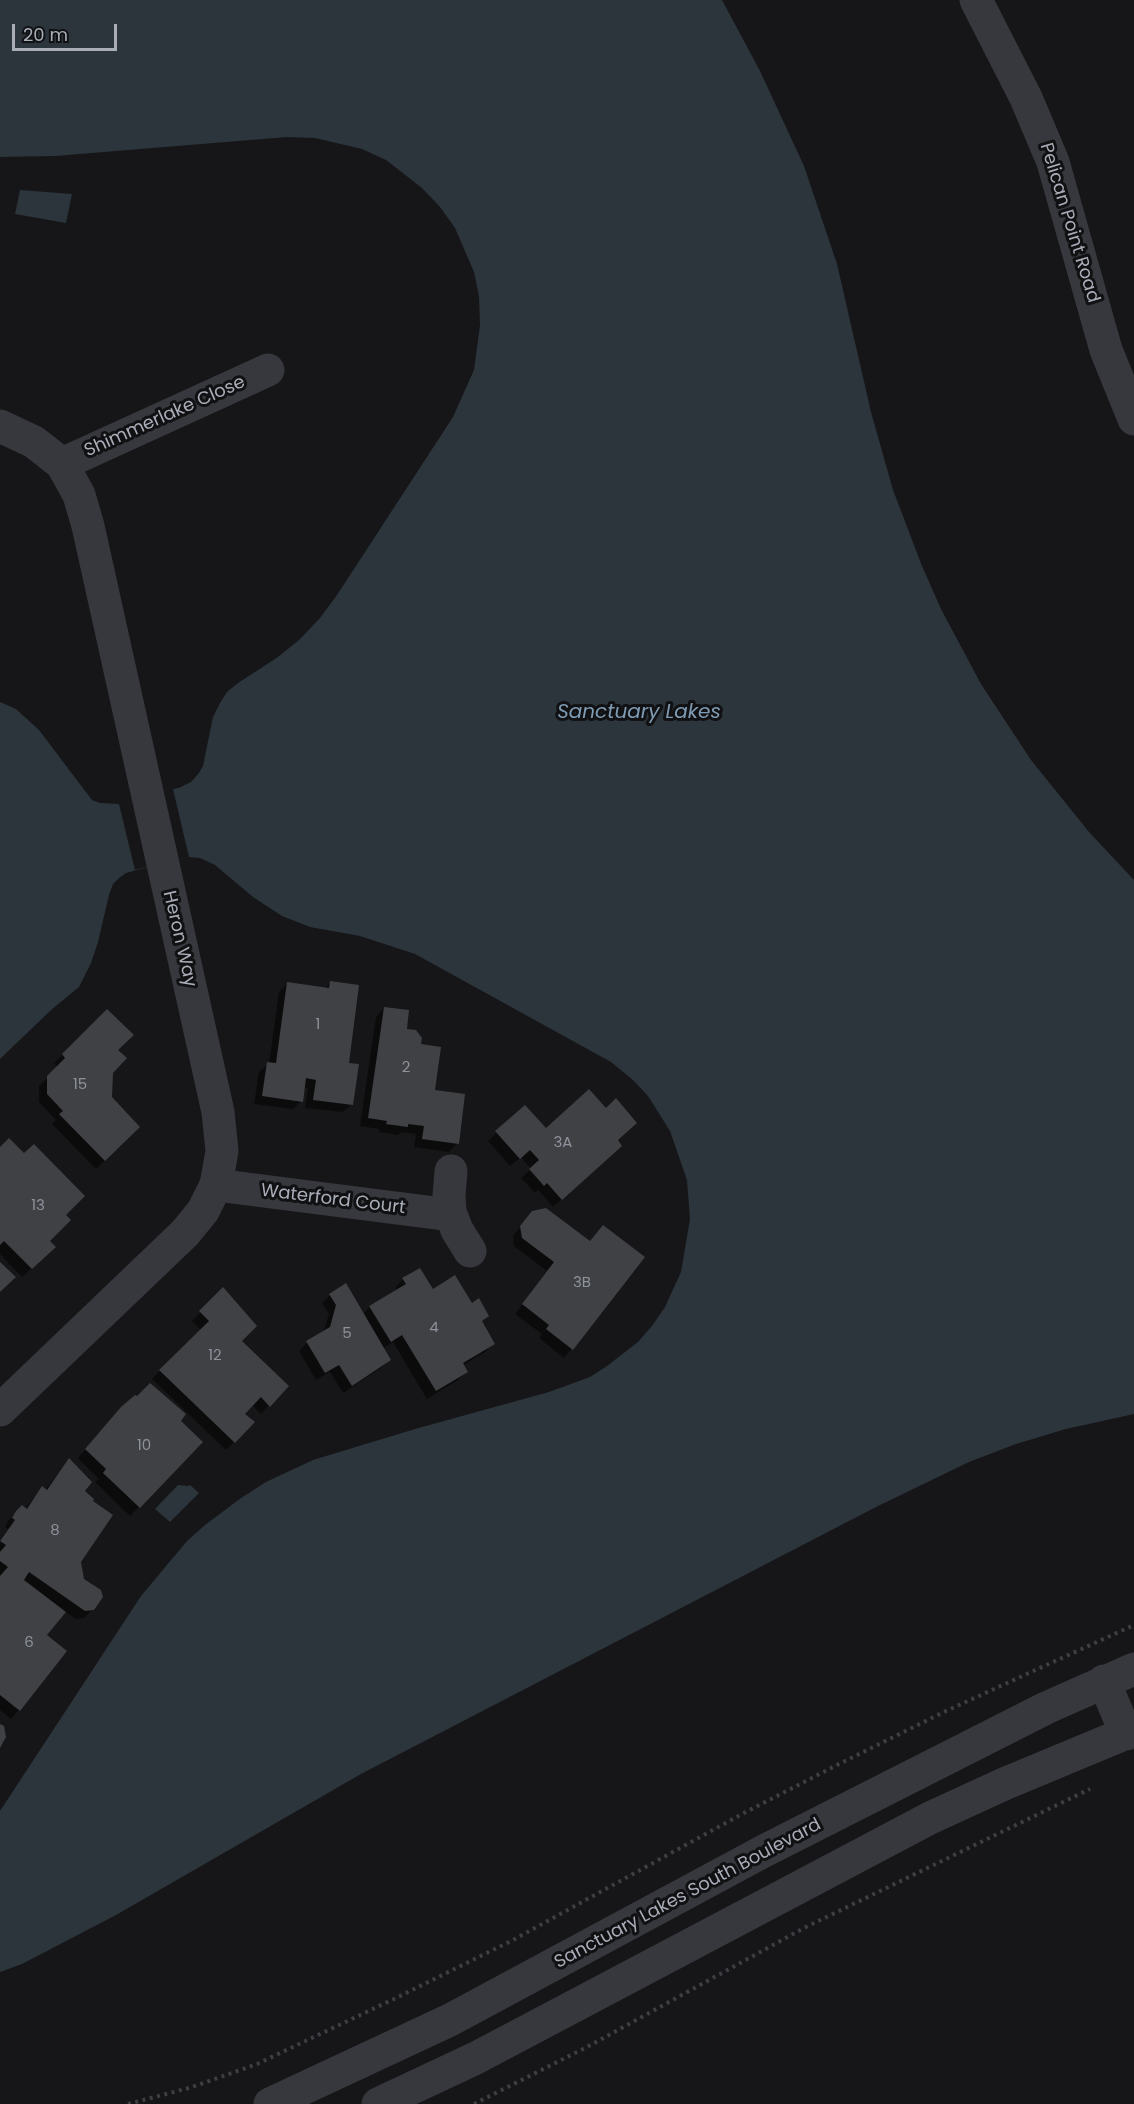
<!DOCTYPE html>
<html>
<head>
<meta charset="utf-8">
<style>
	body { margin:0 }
	#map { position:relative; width:1134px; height:2104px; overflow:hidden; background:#161618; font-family:Poppins,sans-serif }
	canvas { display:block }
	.scale { position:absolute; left:12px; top:24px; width:105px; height:27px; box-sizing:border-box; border:3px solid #a8adb8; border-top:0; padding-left:8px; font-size:18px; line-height:21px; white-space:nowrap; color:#a8adb8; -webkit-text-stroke:4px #111113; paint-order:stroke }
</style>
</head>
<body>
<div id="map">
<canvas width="1134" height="2104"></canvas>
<div class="scale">20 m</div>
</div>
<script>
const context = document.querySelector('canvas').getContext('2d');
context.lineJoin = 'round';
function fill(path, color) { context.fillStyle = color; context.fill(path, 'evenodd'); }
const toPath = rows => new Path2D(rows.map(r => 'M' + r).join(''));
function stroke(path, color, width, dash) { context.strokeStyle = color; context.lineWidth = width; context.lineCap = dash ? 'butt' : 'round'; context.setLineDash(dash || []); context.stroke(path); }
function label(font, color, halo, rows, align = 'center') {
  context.font = font + ' Poppins,sans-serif'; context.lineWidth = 6; context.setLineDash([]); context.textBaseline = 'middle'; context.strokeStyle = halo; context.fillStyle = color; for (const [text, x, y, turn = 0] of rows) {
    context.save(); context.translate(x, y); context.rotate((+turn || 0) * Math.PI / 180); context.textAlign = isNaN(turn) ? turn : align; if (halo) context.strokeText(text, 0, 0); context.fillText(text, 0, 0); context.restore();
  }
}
const water = toPath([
	[0,0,722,0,760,71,804,166,837,264,871,412,893,490,922,566,941,609,981,684,1031,760,1089,832,1134,880,1134,1414,1066,1429,1016,1444,969,1462,876,1507,361,1774,116,1915,22,1964,0,1972,0,1811,141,1596,187,1541,205,1525,241,1498,266,1482,313,1460,415,1429,549,1392,590,1377,607,1366,638,1342,652,1326,665,1307,681,1272,690,1219,687,1180,670,1131,648,1096,633,1080,611,1062,415,954,360,936,310,927,282,916,253,897,215,865,200,858,189,857,141,869,126,873,119,878,113,884,109,895,98,942,91,963,79,987,51,1010,0,1059,0,702,16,709,39,730,92,800,100,803,119,804,181,787,191,782,199,773,203,766,213,717,220,703,227,692,238,683,278,657,299,640,320,618,337,595,453,417,474,370,480,325,479,296,474,272,455,228,440,207,422,188,386,160,362,149,315,138,287,137,55,156,0,157],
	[20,190,72,194,66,223,15,214],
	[178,1485,188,1486,190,1485,199,1493,170,1522,155,1509]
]);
const pier = toPath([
	[173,789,189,857,135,870,119,804]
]);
const shadow = toPath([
	[330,983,347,1064,352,1104,343,1112,305,1108,308,1088,303,1087,301,1101,293,1109,254,1104,259,1072,269,1064,279,992,287,984,324,989],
	[384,1008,419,1045,433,1091,457,1143,449,1152,414,1147,416,1134,401,1132,398,1135,379,1132,379,1129,360,1126,376,1017],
	[107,1011,116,1050,112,1072,111,1098,138,1127,96,1169,52,1124,56,1120,39,1102,39,1086,58,1068,54,1063],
	[546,1130,616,1140,612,1154,553,1207,538,1190,535,1193,521,1178,531,1169,521,1157,510,1166,488,1141,496,1133],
	[0,1149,64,1216,48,1241,45,1256,22,1277,0,1254],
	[532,1212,589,1243,603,1227,643,1257,564,1358,539,1338,542,1334,515,1314,547,1271,514,1246,513,1236],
	[403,1279,472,1305,487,1316,481,1322,493,1343,485,1352,462,1366,466,1372,458,1380,427,1399,393,1342,382,1349,389,1360,381,1368,343,1393,330,1372,316,1380,299,1351,307,1343,323,1333,329,1314,322,1303,330,1295,363,1314,370,1307,397,1291,395,1288],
	[223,1289,240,1342,287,1387,261,1414,252,1405,243,1414,253,1422,226,1450,152,1379,201,1330,192,1321],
	[137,1398,179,1421,201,1442,130,1516,95,1482,99,1479,78,1458,113,1417],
	[69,1460,82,1492,79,1562,93,1609,84,1618,76,1619,64,1611,45,1635,19,1710,11,1719,0,1710,0,1540,8,1529,5,1527,8,1521,22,1507,25,1509,42,1488,45,1490]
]);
const building = toPath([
	[330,981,359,985,349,1063,359,1064,353,1105,313,1100,316,1080,306,1078,303,1102,262,1096,267,1062,276,1063,287,982,329,988],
	[384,1007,409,1010,407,1029,416,1030,422,1038,421,1044,441,1047,435,1090,465,1094,459,1144,422,1139,424,1126,408,1124,408,1127,386,1124,387,1121,368,1118],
	[107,1009,134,1035,118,1050,127,1058,113,1073,112,1097,140,1127,105,1161,59,1114,63,1111,47,1094,47,1076,65,1058,62,1054],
	[589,1089,606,1108,616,1098,637,1123,618,1140,622,1146,562,1200,547,1183,544,1186,529,1169,539,1160,530,1150,520,1159,495,1131,525,1105,546,1128],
	[9,1138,24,1153,34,1144,85,1196,66,1215,71,1220,50,1241,56,1247,32,1269,4,1241,0,1245,0,1147],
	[546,1208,590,1241,603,1225,645,1257,573,1350,546,1329,549,1325,522,1304,554,1262,522,1238,520,1226,532,1211],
	[0,1262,16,1277,0,1292],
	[420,1268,433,1289,455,1275,472,1303,479,1298,489,1316,482,1321,495,1344,463,1363,468,1372,436,1391,402,1335,391,1342,369,1306,406,1284,402,1278],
	[346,1283,391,1360,352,1386,339,1365,325,1373,306,1341,330,1327,336,1305,329,1294],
	[223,1287,257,1326,242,1341,289,1386,270,1407,261,1397,245,1414,255,1422,235,1443,159,1370,209,1321,199,1311],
	[150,1383,186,1414,181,1421,203,1442,140,1508,103,1473,106,1469,85,1449,121,1407,135,1395,137,1396],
	[69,1458,92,1482,85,1491,94,1499,93,1501,113,1515,81,1562,84,1579,101,1590,103,1597,94,1610,85,1611,29,1572,24,1580,66,1612,47,1635,67,1651,20,1711,0,1695,0,1576,8,1567,0,1561,0,1552,6,1545,0,1541,15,1520,12,1518,16,1511,22,1505,27,1509,42,1486,47,1490],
	[0,1724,4,1726,6,1737,0,1748]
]);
const path = toPath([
	[128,2104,189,2088,257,2064,396,1998,513,1940,742,1814,837,1765,946,1711,1134,1625],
	[474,2104,587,2047,804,1928,1090,1789]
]);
const minor = toPath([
	[976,0,1026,98,1053,162,1106,350,1134,419],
	[0,426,34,442,62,464,79,495,88,526,218,1112,222,1151,216,1185,203,1211,185,1233,0,1410],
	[62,464,268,370],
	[451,1171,449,1196,450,1212,457,1230,470,1251],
	[216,1185,451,1215],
	[1104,1681,1126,1734],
	[270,2104,450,2020,764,1851,1046,1708,1134,1669],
	[378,2104,476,2058,930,1818,1004,1784,1134,1730]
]);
const numberNames = [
	["1",318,1025],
	["2",406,1068],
	["15",80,1085],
	["3A",563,1143],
	["13",38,1206],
	["3B",582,1283],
	["4",434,1328],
	["5",347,1334],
	["12",215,1356],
	["10",144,1446],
	["8",55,1531],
	["6",29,1643]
];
const streetNames = [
	["Pelican Point Road",1069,223,73],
	["Shimmerlake Close",165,417,-24],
	["Heron Way",179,939,77],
	["Waterford Court",333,1200,7],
	["Sanctuary Lakes South Boulevard",688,1894,-28]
];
const waterNames = [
	["Sanctuary Lakes",639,713]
];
fill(water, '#2c353c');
fill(pier, '#161618');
fill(shadow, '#0007');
fill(building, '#404145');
stroke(path, '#3d3f44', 4, [3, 4.5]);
stroke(minor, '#37383d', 33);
label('15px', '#8e929b', null, numberNames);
label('18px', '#a8adb8', '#111113', streetNames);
label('italic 20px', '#7f9bb3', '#111113', waterNames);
</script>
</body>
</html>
